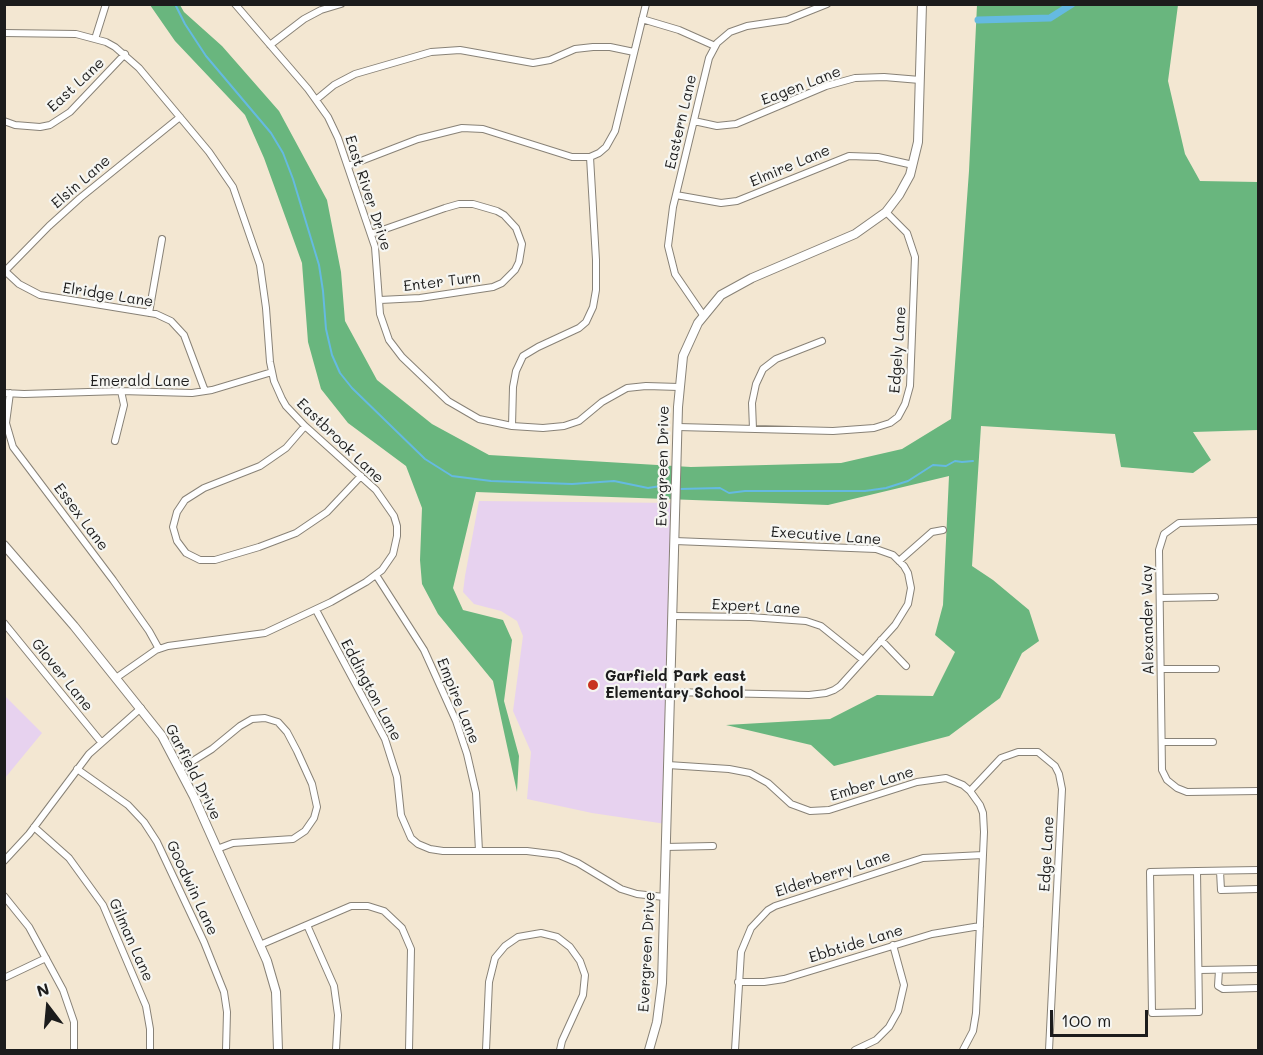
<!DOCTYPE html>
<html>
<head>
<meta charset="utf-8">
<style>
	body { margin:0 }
	#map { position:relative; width:1263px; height:1055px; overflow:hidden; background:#f3e7d2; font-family:Mali,sans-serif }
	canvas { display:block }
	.frame { position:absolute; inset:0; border:6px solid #1c1c1c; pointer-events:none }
	.north { position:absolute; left:18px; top:977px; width:60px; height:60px; -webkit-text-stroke:4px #f6f6f2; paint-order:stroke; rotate:344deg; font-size:16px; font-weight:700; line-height:24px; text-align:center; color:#1c1c1c }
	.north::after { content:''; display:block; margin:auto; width:21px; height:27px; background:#1c1c1c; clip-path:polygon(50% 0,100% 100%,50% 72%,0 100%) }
	.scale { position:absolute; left:1050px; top:1010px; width:98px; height:27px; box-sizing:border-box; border:3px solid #1c1c1c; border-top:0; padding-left:8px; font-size:18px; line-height:21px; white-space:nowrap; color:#1c1c1c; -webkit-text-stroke:4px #f6f6f2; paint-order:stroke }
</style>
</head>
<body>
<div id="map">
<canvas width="1263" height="1055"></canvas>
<div class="frame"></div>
<div class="north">N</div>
<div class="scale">100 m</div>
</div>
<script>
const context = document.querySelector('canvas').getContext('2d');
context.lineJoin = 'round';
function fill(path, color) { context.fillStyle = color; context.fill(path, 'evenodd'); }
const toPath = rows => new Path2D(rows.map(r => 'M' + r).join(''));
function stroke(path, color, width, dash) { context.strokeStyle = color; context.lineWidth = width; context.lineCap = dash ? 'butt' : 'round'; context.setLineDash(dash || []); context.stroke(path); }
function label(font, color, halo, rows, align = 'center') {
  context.font = font + ' Mali,sans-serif'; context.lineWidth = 4.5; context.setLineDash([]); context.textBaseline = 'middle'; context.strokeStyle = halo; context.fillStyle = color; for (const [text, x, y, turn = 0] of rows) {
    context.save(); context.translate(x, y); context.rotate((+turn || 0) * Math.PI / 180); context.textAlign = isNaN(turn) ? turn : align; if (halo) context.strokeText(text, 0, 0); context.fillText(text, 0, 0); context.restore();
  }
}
const built = toPath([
	[479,501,676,503,666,824,592,813,527,799,531,752,513,711,523,636,517,621,501,611,474,604,463,592,465,576],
	[5,696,42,733,5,778]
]);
const forest = toPath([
	[150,5,180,5,184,12,222,46,279,111,327,200,341,272,345,321,377,380,432,424,489,455,691,467,841,463,902,449,951,419,969,171,977,5,1178,5,1168,81,1185,154,1200,181,1258,182,1258,430,1193,432,1211,460,1193,473,1121,467,1115,434,981,426,972,566,993,580,1029,610,1039,641,1022,653,1000,698,949,736,834,766,811,745,726,725,830,719,877,695,933,696,955,652,935,635,943,605,949,476,828,505,476,492,453,588,463,610,503,620,512,640,504,701,519,756,517,792,493,681,438,614,422,584,420,560,422,508,406,466,348,423,321,389,308,342,302,263,264,158,245,115,175,41]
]);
const stream = toPath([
	[175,4,185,24,206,56,271,133,283,153,293,179,319,265,323,291,326,329,332,355,340,373,352,388,425,459,452,476,491,481,572,484,614,481,648,488,661,486,674,488],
	[679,489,720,488,729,493,745,491,865,491,886,488,908,481,933,465,946,466,955,461,962,462,973,461]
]);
const canal = toPath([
	[978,20,1050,18,1072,4]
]);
const street = toPath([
	[235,4,308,89,328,117,338,138,375,247,380,314,389,340,402,357,448,401,479,419,512,426,543,428,564,426,579,421,602,402,627,388,646,386,679,387],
	[642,19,679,30,715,46],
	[4,33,76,34,106,42,115,47,139,68,209,152,233,187,260,265,266,308,270,362,274,381,282,399,286,406,305,426,376,490,394,516,397,526,397,536,393,554,382,570,366,582,331,602,265,633,168,646,156,650,116,678],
	[95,39,106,4],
	[270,45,304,19,321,10,341,4],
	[317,99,334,85,355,74,431,52,460,50,533,63,550,60,575,49,593,47,610,47,634,52],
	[4,121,15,125,40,127,50,125,70,112,125,54],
	[694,121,717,126,736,124,826,86,855,78,884,77,920,80],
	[348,166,418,139,462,128,483,129,572,157,590,157,599,153,606,147,615,131,646,4],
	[676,195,721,203,737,201,849,156,878,157,913,165],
	[371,234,445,208,459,204,473,204,497,211,504,215,516,228,522,244,519,262,515,270,502,283,493,287,420,298,380,300],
	[5,271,19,284,40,295,156,314,171,321,184,335,205,391],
	[4,272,49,226,80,198,180,117],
	[149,313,162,239],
	[703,315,675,274,668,246,673,207,709,58,717,43,730,32,747,26,787,20,827,4],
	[4,393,24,394,121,391,192,393,212,390,272,372],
	[10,393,6,423,13,447,113,580,149,631,159,649],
	[305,426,286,448,260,466,204,488,185,500,177,512,173,527,177,541,186,553,200,560,215,560,259,547,296,533,327,512,361,476],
	[512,426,513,387,516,371,523,356,538,347,579,328,586,322,593,307,596,290,596,260,590,157],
	[678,427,833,431,874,428,890,423,898,417,905,404,910,386,915,257,907,233,886,212],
	[753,429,752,403,756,384,763,369,776,359,822,341],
	[115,441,124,405,121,391],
	[1258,521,1179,523,1164,534,1159,550,1162,770,1167,780,1177,788,1187,792,1258,791],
	[899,561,932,532,943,530],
	[376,575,424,650,456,721,467,754,476,793,479,851],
	[1160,598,1215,597],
	[316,610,385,739,397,777,401,815,411,838,418,844,430,849,443,851,527,851,559,855,578,863,621,889,637,894,664,897],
	[673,616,750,617,806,621,821,626,862,659],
	[4,623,101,742],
	[881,640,906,666],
	[1161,669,1216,669],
	[670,692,809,695,826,693,834,690,840,686,895,625,908,604,911,588,908,573,904,566,893,555,876,549,675,541],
	[1162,742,1213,742],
	[668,765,729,769,750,773,768,783,791,804,810,811,829,810,917,782,946,778,963,785,970,791,980,805,983,813,984,832,976,1013,973,1031,963,1050],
	[77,769,128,805,144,822,157,842,204,942,224,992,227,1012,226,1050],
	[180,769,212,749,240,726,252,719,265,718,278,722,287,732,297,751,312,784,317,807,314,818,305,831,293,839,233,843,217,849],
	[970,791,1001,758,1018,752,1038,752,1055,766,1059,774,1062,789,1049,1050],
	[34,827,69,858,103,905,146,1006,150,1029,150,1050],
	[665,847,713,846],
	[4,861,29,834,89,754,141,708],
	[1197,871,1199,1012,1152,1013,1150,872,1197,871,1258,870],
	[1220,871,1221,890,1258,889],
	[4,896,29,927,63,990,74,1022,74,1050],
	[307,925,334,986,338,1015,336,1050],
	[260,945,351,906,368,906,384,911,402,928,411,949,409,1050],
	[1199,970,1258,969],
	[1219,970,1218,986,1223,989,1258,988],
	[4,978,46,958],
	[738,982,764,982,784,979,932,934,980,926],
	[486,1050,489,982,495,958,505,946,518,937,541,933,557,937,570,947,580,961,585,975,583,995,562,1041,560,1050],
	[735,1050,741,952,751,928,768,910,775,906,923,858,983,855],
	[855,1050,876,1040,889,1027,898,1011,904,985,893,945]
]);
const secondary = toPath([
	[4,545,74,626,162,736,194,797,267,961,276,992,278,1050],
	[649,1050,657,1022,662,983,678,407,683,356,698,323,721,295,752,278,855,234,886,212,899,195,910,175,918,142,922,4]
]);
const markers = [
	[593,685,6,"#c8321e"]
];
const streetNames = [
	["East Lane",76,85,-43],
	["Eagen Lane",801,86,-21],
	["Eastern Lane",681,122,-77],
	["Elmire Lane",790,166,-23],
	["Elsin Lane",81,182,-41],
	["East River Drive",368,193,72],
	["Enter Turn",442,282,-7],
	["Elridge Lane",108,295,9],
	["Edgely Lane",898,350,-86],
	["Emerald Lane",140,381],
	["Eastbrook Lane",340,441,44],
	["Evergreen Drive",663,466,-89],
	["Essex Lane",81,517,53],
	["Executive Lane",826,536,4],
	["Expert Lane",756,607,3],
	["Alexander Way",1148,620,-91],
	["Glover Lane",62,675,51],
	["Eddington Lane",371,690,62],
	["Empire Lane",458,701,68],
	["Garfield Drive",193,772,63],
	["Ember Lane",872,784,-17],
	["Edge Lane",1047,854,-87],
	["Elderberry Lane",833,874,-18],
	["Goodwin Lane",192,888,65],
	["Gilman Lane",131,940,66],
	["Ebbtide Lane",856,944,-17],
	["Evergreen Drive",647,952,-87]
];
const poiNames = [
	["Garfield Park east",605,676],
	["Elementary School",605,693]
];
fill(built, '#e7d2ef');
fill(forest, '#69b67e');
stroke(stream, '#65bae1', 2);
stroke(canal, '#65bae1', 7);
stroke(street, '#888277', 8);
stroke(secondary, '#888277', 10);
stroke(street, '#fff', 6);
stroke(secondary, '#fff', 8);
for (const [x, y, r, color] of markers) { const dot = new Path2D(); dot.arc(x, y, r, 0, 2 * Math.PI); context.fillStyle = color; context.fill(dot); stroke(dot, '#f6f6f2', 2); }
label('15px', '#1c1c1c', '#f6f6f2', streetNames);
label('bold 15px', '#1c1c1c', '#f6f6f2', poiNames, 'left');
</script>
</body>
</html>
